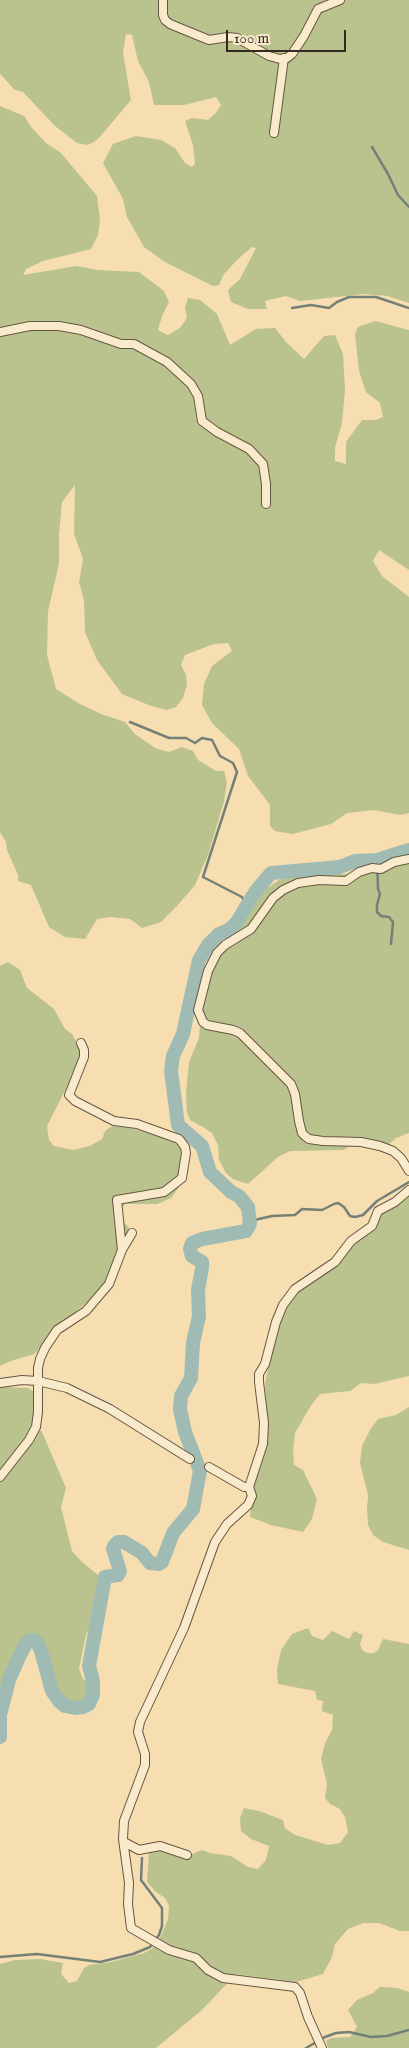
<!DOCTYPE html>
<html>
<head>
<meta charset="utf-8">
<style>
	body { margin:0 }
	#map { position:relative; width:409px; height:2048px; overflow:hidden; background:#f7deb1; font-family:"IM FELL English",serif }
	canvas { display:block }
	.scale { position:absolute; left:226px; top:30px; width:120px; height:22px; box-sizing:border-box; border:2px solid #332920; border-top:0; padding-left:6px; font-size:15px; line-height:18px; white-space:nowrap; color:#332920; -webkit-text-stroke:4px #faeacc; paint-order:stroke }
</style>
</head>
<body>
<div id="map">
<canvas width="409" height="2048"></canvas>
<div class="scale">100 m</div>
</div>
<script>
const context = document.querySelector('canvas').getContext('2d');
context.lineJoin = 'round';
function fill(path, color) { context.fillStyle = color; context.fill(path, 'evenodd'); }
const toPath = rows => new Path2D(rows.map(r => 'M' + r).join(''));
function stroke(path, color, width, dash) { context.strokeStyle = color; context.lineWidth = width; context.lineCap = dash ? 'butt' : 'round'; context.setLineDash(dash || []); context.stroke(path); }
const green = toPath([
	[0,0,409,0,409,303,387,296,364,294,300,301,286,296,265,301,267,309,248,309,231,302,228,290,240,279,256,248,252,247,238,259,224,274,219,285,213,286,165,262,144,247,127,217,123,199,103,163,113,144,136,136,161,140,175,148,185,163,192,167,195,164,193,145,185,121,192,118,208,120,216,113,221,105,216,97,184,105,154,105,149,82,138,61,132,35,126,34,123,53,131,100,99,138,92,143,86,145,77,143,55,126,23,92,15,90,0,74],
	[0,106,24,116,32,128,46,143,61,153,97,196,100,220,98,235,91,249,43,261,26,269,23,275,77,266,97,270,139,272,164,291,169,302,162,316,158,330,168,335,180,328,187,318,185,307,188,298,200,300,217,314,230,345,256,329,275,328,286,342,304,359,324,336,335,335,343,354,345,390,342,423,335,448,335,461,346,464,346,442,362,420,376,420,383,417,380,403,366,392,359,371,355,334,358,327,375,321,409,330,409,570,379,550,373,561,382,576,409,597,409,813,400,815,374,810,347,813,331,824,293,834,275,831,270,826,270,805,248,776,239,749,212,723,202,705,204,684,212,666,232,651,228,643,214,644,185,655,181,665,186,675,187,685,183,698,176,707,167,710,151,706,122,694,97,660,85,632,84,600,79,582,83,559,74,534,75,485,62,502,59,534,59,564,48,611,47,655,56,689,78,703,101,714,125,722,135,734,155,748,169,752,182,747,193,751,198,760,216,771,224,771,227,782,224,801,208,855,195,885,177,906,161,922,142,928,130,919,110,917,97,919,85,939,65,937,49,927,31,885,18,881,18,875,7,850,6,842,0,832],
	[409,862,409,1133,396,1138,387,1146,359,1139,344,1150,290,1151,278,1157,248,1184,233,1179,226,1173,219,1160,218,1145,212,1133,203,1127,190,1120,187,1112,186,1093,189,1062,199,1038,203,980,213,953,247,919,263,891,288,874,310,873,364,875],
	[8,962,20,970,27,988,54,1009,65,1029,72,1034,79,1046,81,1054,80,1061,47,1126,49,1140,54,1146,73,1150,90,1146,102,1139,105,1131,112,1126,131,1128,178,1142,183,1149,186,1170,180,1186,171,1198,157,1204,125,1204,122,1208,121,1219,129,1228,110,1277,91,1299,55,1328,43,1346,34,1354,11,1361,0,1366,0,966],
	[409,1195,409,1376,374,1384,361,1383,350,1391,320,1394,310,1407,295,1433,293,1452,294,1465,303,1470,317,1499,312,1519,303,1532,271,1525,250,1517,254,1484,262,1461,267,1435,265,1383,278,1324,296,1293,358,1238,382,1214],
	[0,1380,5,1387,28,1388,33,1391,33,1422,42,1432,66,1488,61,1507,72,1551,81,1561,98,1575,100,1591,95,1617,86,1635,79,1669,83,1679,89,1682,89,1690,87,1700,80,1705,70,1705,61,1699,55,1688,43,1646,36,1636,29,1637,24,1641,4,1685,0,1703],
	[409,1407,409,1550,383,1542,373,1535,368,1525,367,1509,368,1495,360,1463,362,1446,370,1430,378,1419,396,1415],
	[308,1628,312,1636,323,1640,332,1631,349,1639,354,1631,363,1635,360,1644,362,1650,367,1653,374,1653,378,1650,383,1639,409,1644,409,1931,400,1931,379,1923,363,1923,348,1929,335,1944,332,1957,323,1974,296,1982,236,1974,202,2010,156,2048,0,2048,0,1964,15,1960,40,1959,63,1963,61,1974,69,1983,77,1981,84,1968,89,1965,111,1962,144,1953,152,1949,160,1938,168,1919,169,1906,165,1898,156,1892,147,1882,149,1852,154,1849,162,1848,185,1857,202,1850,210,1853,231,1856,248,1867,258,1869,266,1860,269,1846,251,1839,241,1831,240,1818,244,1808,259,1811,283,1820,285,1828,295,1835,328,1845,340,1843,348,1832,345,1817,340,1809,330,1804,325,1798,327,1784,321,1759,325,1743,332,1730,333,1715,322,1711,323,1701,317,1700,315,1691,278,1684,277,1669,281,1650,292,1634],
	[380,1987,397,1988,409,1992,409,2048,328,2048,326,2041,331,2038,350,2037,357,2027,348,2010,357,2000,373,1993]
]);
const stream = toPath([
	[372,147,388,174,398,195,409,207],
	[292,308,311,305,329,308,337,302,349,297,376,297,409,308],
	[130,722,169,738,186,738,195,743,202,738,212,740,220,756,233,763,237,772,203,877,242,897,247,907],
	[377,860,378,889,380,894,377,905,377,912,381,916,389,917,393,922,391,944],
	[250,1221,272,1216,295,1215,302,1209,322,1210,334,1204,338,1203,344,1207,350,1216,355,1217,363,1215,377,1201,409,1182],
	[0,1957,37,1954,100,1962,133,1954,150,1947,159,1935,162,1926,162,1908,141,1880,142,1858],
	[306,2048,325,2037,336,2033,349,2032,371,2037,387,2036,409,2030]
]);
const river = toPath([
	[0,1715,9,1680,20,1655,27,1642,33,1640,37,1642,41,1651,52,1691,59,1701,65,1706,75,1708,83,1707,89,1704,93,1695,93,1681,89,1666,105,1577,118,1575,120,1571,113,1549,114,1546,118,1542,124,1542,142,1553,150,1563,159,1564,162,1562,173,1533,193,1509,200,1471,185,1432,180,1409,181,1396,191,1378,193,1343,199,1316,198,1290,202,1268,202,1262,192,1256,190,1249,192,1243,202,1239,246,1231,250,1224,248,1207,239,1196,231,1192,210,1172,202,1146,178,1125,171,1071,173,1056,183,1034,199,960,208,945,219,934,230,929,237,922,255,892,271,873,340,867,355,861,377,860,409,850],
	[0,1718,0,1737]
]);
const street = toPath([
	[163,0,163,15,165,20,170,24,209,40,228,37,237,38,269,56,280,59,287,58,292,54,304,36,318,9,340,0],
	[274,133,284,58],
	[0,332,30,326,59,326,81,330,121,344,134,344,167,362,191,384,198,396,202,421,217,432,249,449,263,464,266,484,266,504],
	[409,859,394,862,381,869,372,868,359,872,346,881,319,880,298,883,283,890,273,898,251,929,225,945,217,953,208,971,198,1010,203,1022,207,1025,233,1030,240,1033,291,1084,295,1094,299,1121,302,1133,305,1136,309,1139,323,1141,361,1142,380,1146,393,1151,401,1158,409,1171],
	[81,1043,84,1050,84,1057,69,1095,75,1101,114,1121,137,1124,179,1139,185,1147,186,1153,182,1178,164,1192,117,1200,122,1250],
	[0,1383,22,1380,38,1381,67,1388,110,1409,190,1459],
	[209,1467,244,1487,249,1487],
	[0,1477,29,1440,36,1427,38,1412,38,1368,40,1359,45,1348,57,1330,86,1311,109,1284,122,1250,132,1233],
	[124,1842,139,1850,160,1846,187,1855],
	[322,2048,308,2017,300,1993,295,1987,223,1978,208,1970,196,1958,169,1950,131,1928,128,1904,129,1883,123,1839,124,1821,145,1765,145,1754,138,1732,140,1722,184,1628,215,1542,227,1524,248,1505,252,1496,249,1487,263,1444,264,1423,259,1382,259,1374,265,1364,276,1322,283,1305,295,1289,335,1262,351,1241,372,1226,378,1211,395,1202,409,1190]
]);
fill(green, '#bac28d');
stroke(stream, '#748179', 2.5);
stroke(river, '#9fbbb4', 14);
stroke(street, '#645644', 10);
stroke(street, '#faeacc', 8);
</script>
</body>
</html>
